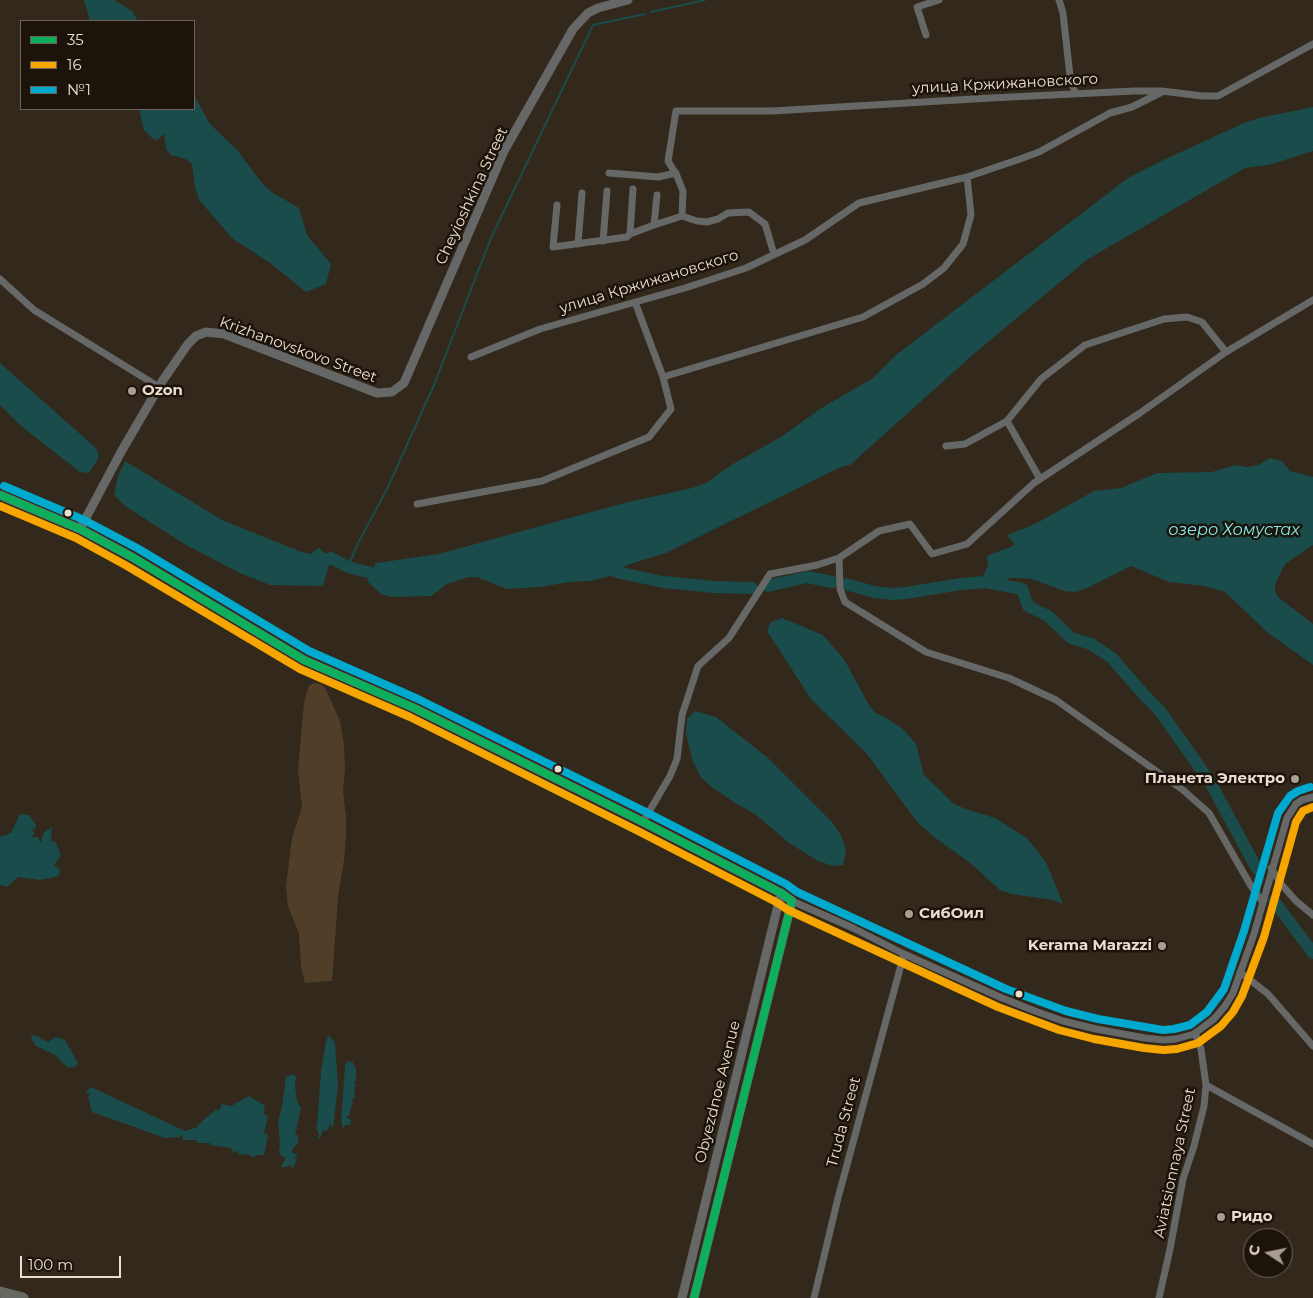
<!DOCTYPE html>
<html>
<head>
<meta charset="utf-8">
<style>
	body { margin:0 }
	#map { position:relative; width:1313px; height:1298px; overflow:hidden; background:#32281b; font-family:Montserrat,sans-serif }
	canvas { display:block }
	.legend { position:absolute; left:20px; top:20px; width:175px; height:90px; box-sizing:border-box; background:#1c130a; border:1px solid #6e6459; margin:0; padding:6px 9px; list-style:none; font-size:15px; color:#eaded0 }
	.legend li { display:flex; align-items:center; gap:10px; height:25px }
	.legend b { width:25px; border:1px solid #6e6459 }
	.north { position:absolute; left:1243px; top:1228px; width:50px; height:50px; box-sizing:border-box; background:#1c130a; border:1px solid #6e6459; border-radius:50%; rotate:281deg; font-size:14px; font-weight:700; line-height:20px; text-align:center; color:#eaded0 }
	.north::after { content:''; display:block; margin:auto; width:18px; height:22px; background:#aa9e91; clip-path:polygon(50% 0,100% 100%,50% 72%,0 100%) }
	.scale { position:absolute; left:20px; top:1256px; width:101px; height:22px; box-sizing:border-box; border:2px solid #eaded0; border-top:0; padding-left:6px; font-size:15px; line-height:18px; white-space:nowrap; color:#eaded0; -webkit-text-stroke:4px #1c130a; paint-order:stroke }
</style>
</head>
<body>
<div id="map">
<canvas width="1313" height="1298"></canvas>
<ul class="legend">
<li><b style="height:6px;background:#0daf5c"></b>35</li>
<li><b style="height:6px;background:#f7a600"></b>16</li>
<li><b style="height:6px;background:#00a9ce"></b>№1</li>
</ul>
<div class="north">С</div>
<div class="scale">100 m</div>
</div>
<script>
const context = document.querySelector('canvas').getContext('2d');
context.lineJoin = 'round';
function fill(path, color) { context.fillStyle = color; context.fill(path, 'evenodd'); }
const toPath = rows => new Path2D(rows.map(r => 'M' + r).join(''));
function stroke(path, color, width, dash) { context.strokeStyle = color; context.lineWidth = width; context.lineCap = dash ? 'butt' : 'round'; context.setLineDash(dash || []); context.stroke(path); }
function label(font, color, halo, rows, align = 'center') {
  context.font = font + ' Montserrat,sans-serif'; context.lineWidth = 5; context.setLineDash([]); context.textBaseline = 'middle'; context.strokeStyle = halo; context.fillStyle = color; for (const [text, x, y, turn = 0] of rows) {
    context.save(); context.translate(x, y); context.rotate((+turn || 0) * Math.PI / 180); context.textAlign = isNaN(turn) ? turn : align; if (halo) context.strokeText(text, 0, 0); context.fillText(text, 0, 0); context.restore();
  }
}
const green = toPath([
	[315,683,320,684,325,688,340,721,344,745,345,768,343,791,346,817,346,837,344,860,338,897,332,981,305,983,301,966,299,934,288,906,286,887,292,838,302,807,298,769,304,702,309,685]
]);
const water = toPath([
	[84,0,114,0,132,11,138,21,90,21],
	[194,95,210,124,238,151,261,182,273,193,299,208,307,235,331,264,326,284,306,292,270,263,233,239,200,201,195,188,192,164,186,159,171,155,166,149,164,134,157,140,153,139,144,130,139,109,194,109],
	[1313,107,1313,151,1269,165,1245,168,1088,259,976,352,850,465,841,467,666,553,627,565,610,576,590,581,570,582,540,587,507,589,477,577,468,577,447,584,431,596,391,597,381,594,367,581,376,563,439,554,624,503,692,488,706,483,731,465,781,437,820,409,873,378,896,355,1128,178,1157,163,1244,123,1259,118],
	[0,363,96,448,99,456,96,463,89,473,80,472,21,426,0,405],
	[1270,458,1282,461,1290,471,1313,477,1313,545,1285,564,1275,585,1275,591,1278,597,1313,624,1313,665,1268,633,1225,592,1204,586,1169,582,1131,566,1087,588,1076,592,1064,591,1032,579,1020,578,1009,578,999,584,990,587,980,583,988,565,987,556,1015,545,1007,535,1035,524,1094,491,1121,488,1157,473,1212,472,1236,465,1247,467,1258,465],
	[125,461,222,520,299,551,310,554,319,548,331,558,323,586,270,585,240,573,186,545,125,506,114,495,118,476],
	[782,618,823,635,844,659,869,705,875,713,885,717,903,729,916,744,924,775,953,803,963,808,995,818,1027,838,1046,862,1063,904,1053,900,1011,894,1000,890,969,862,934,837,917,822,867,754,811,699,767,631,771,622],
	[695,711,716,717,767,757,832,822,841,835,846,850,843,865,833,866,818,861,789,843,755,814,735,803,709,785,700,776,692,759,686,734,687,719],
	[20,814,29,815,36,825,35,830,30,828,35,833,32,837,38,837,41,843,43,833,52,827,51,842,55,841,61,855,54,865,60,869,59,876,40,880,18,877,7,887,0,885,0,837,11,833],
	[34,1035,48,1042,56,1037,65,1040,78,1063,74,1068,67,1067,55,1055,36,1046,31,1038,31,1036],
	[329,1035,335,1043,338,1086,333,1128,330,1124,328,1130,322,1131,321,1137,317,1139,319,1135,317,1129,315,1129,317,1126,321,1071,326,1041],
	[349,1060,351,1063,352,1061,356,1069,356,1079,354,1084,356,1084,354,1088,355,1097,351,1101,353,1102,349,1115,346,1117,351,1120,350,1125,345,1125,343,1130,341,1120,345,1065],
	[293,1074,296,1077,295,1087,297,1101,301,1108,295,1135,298,1135,298,1142,291,1152,298,1155,294,1158,297,1160,293,1168,289,1165,287,1167,281,1167,286,1157,283,1157,279,1153,280,1144,278,1121,282,1107,286,1077],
	[91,1087,185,1131,198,1127,198,1124,201,1124,201,1122,217,1109,219,1111,222,1104,231,1106,249,1096,264,1105,265,1110,263,1113,268,1117,264,1133,268,1135,264,1155,256,1155,254,1158,248,1154,240,1155,237,1151,234,1153,231,1148,210,1145,210,1143,197,1143,197,1140,183,1140,182,1135,179,1137,165,1138,92,1112,88,1096,90,1094,86,1092]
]);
const stream = toPath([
	[651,12,705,0],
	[348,567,357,545,387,489,434,385,491,238,593,25,645,14]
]);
const river = toPath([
	[316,565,331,558,348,567,371,573],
	[616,572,663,582,715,587,752,588],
	[846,584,874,592,893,594,906,593,961,584,986,582,1022,589,1028,606,1048,616,1071,638,1091,644,1112,658,1145,696,1160,711,1210,782,1257,869],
	[768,586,807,577,832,582],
	[1274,901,1313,953]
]);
const minor = toPath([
	[1059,0,1063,13,1070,76,1075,93],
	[926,35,917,7,939,0],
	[609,173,658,177,676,173],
	[557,205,553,247,627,237,630,234,654,225,682,216],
	[654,225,657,195],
	[630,234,633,189],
	[603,241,607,191],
	[578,244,582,193],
	[774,254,765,224,749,212,728,213,718,219,707,222,697,221,682,216,683,191,677,176,668,161,676,111,772,111,991,98,1134,91,1162,91,1202,96,1218,96,1313,44],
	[0,279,34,310,159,387],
	[635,302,663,377,863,317,923,284,944,268,963,244,971,215,967,177],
	[471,357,540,329,685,288,746,268,805,240,859,203,967,177,1020,159,1039,152,1110,113,1132,107,1162,92],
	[1007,421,1040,479],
	[946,446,965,444,1007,421,1041,379,1085,345,1164,319,1187,317,1202,322,1226,352],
	[417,504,542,481,649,437,671,409,663,377],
	[839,558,840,589,845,602,926,652,1009,678,1056,700,1183,790,1209,813,1251,886,1262,901],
	[643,822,670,776,677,759,682,715,698,666,729,638,770,574,817,565,839,558,879,531,910,524,932,554,967,544,1034,483,1140,413,1226,352,1313,300],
	[1271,868,1281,884,1296,901,1313,915],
	[792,901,853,928,904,954,1002,998,1035,1011,1063,1021,1096,1029,1145,1038,1163,1040,1176,1039,1194,1034,1214,1019,1225,1006,1233,993,1254,934,1287,818,1296,804,1302,800,1313,797],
	[1240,972,1268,994,1313,1046],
	[1206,1085,1313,1144],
	[814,1298,838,1198,904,954],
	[1159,1298,1170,1249,1183,1179,1194,1146,1204,1106,1206,1085,1201,1049,1195,1033]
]);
const tertiary = toPath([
	[0,495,80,529,132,557,304,660,414,708,643,822,781,893,792,901,694,1298],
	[80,529,121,452,163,380,188,344,196,336,206,332,224,334,377,393,392,392,404,383,504,151,573,29,588,13,598,8,628,0],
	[682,1298,781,893]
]);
const primary = toPath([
	[0,1292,23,1298]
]);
const bus1 = toPath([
	[0,495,80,529,132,557,304,660,414,708,643,822,781,893,792,901,694,1298]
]);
const bus2 = toPath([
	[0,506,76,538,127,566,300,669,410,717,638,831,776,902,788,910,998,1007,1059,1030,1094,1039,1144,1048,1163,1050,1177,1049,1198,1043,1221,1026,1233,1012,1242,996,1264,937,1296,822,1303,811,1313,807]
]);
const bus3 = toPath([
	[4,486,84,520,137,548,309,651,418,699,648,813,786,884,797,892,1006,989,1066,1011,1098,1019,1163,1030,1174,1029,1190,1025,1207,1012,1224,989,1244,931,1278,813,1290,796,1298,791,1310,787]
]);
const markers = [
	[132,391,5,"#aa9e91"],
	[68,513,4.5,"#eaded0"],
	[558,769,4.5,"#eaded0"],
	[1295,779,5,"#aa9e91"],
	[909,914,5,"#aa9e91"],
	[1162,946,5,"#aa9e91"],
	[1019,994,4.5,"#eaded0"],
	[1221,1217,5,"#aa9e91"]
];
const streetNames = [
	["улица Кржижановского",1005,84,-3],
	["Cheyioshkina Street",472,196,-65],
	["улица Кржижановского",649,282,-17],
	["Krizhanovskovo Street",298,350,20],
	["Obyezdnoe Avenue",718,1092,-76],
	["Truda Street",844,1122,-75],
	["Aviatsionnaya Street",1175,1163,-78]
];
const poiNames = [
	["Ozon",142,391],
	["Планета Электро",1285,779,"right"],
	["СибОил",919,914],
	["Kerama Marazzi",1152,946,"right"],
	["Ридо",1231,1217]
];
const waterNames = [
	["озеро Хомустах",1234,530]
];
fill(green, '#513e29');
fill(water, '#194c4b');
stroke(stream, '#194c4b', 2);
stroke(river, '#194c4b', 12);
stroke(minor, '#656866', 7);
stroke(tertiary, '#656866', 9);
stroke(primary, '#666862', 11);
stroke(bus1, '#0daf5c', 8);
stroke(bus2, '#f7a600', 8);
stroke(bus3, '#00a9ce', 8);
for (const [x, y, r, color] of markers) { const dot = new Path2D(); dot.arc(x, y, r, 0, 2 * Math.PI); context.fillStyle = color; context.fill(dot); stroke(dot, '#1c130a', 2); }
label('15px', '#eaded0', '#1c130a', streetNames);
label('bold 15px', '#eaded0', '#1c130a', poiNames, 'left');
label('italic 16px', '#80eeef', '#1c130a', waterNames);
</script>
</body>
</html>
